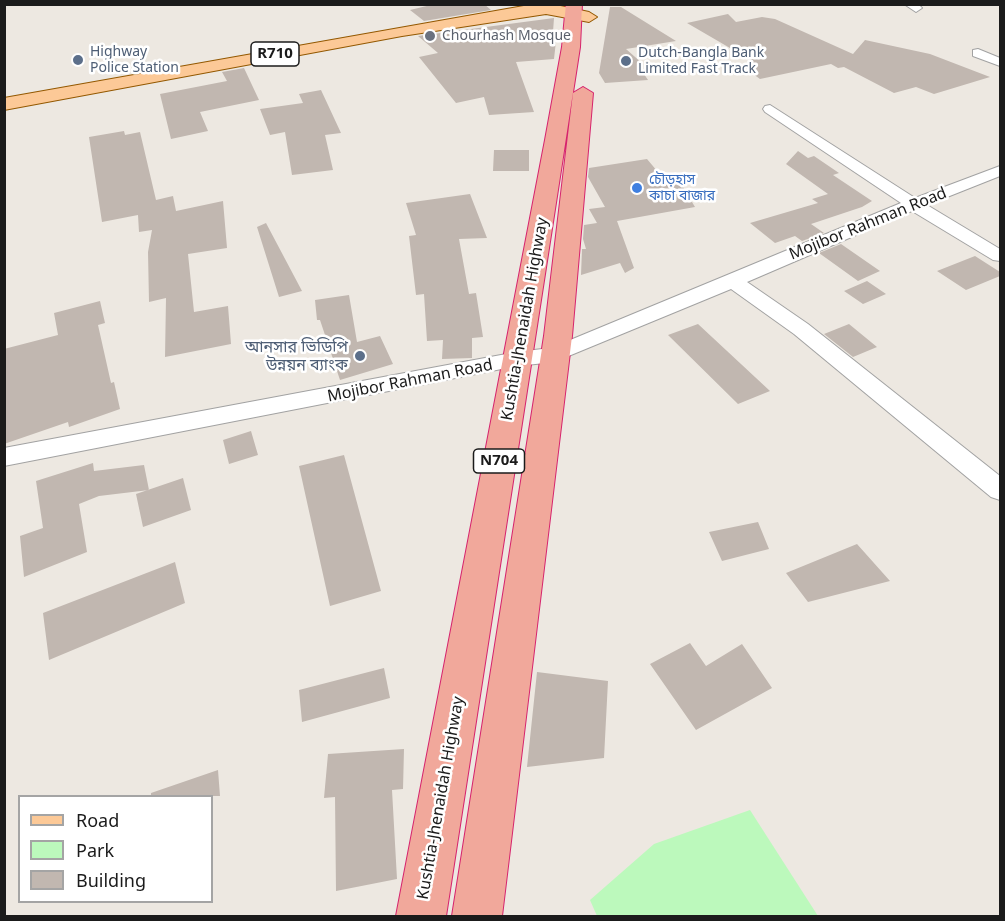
<!DOCTYPE html>
<html>
<head>
<meta charset="utf-8">
<style>
	body { margin:0 }
	#map { position:relative; width:1005px; height:921px; overflow:hidden; background:#ede8e1; font-family:"Noto Sans",sans-serif }
	canvas { display:block }
	.frame { position:absolute; inset:0; border:6px solid #1b1b1b; pointer-events:none }
	.legend { position:absolute; left:18px; top:795px; width:195px; height:108px; box-sizing:border-box; background:#fff; border:2px solid #a4a4a4; margin:0; padding:8px 10px; list-style:none; font-size:18px; color:#1b1b1b }
	.legend li { display:flex; align-items:center; gap:12px; height:30px }
	.legend b { width:30px; border:2px solid #a4a4a4 }
</style>
</head>
<body>
<div id="map">
<canvas width="1005" height="921"></canvas>
<div class="frame"></div>
<ul class="legend">
<li><b style="height:8px;background:#fcc997"></b>Road</li>
<li><b style="height:16px;background:#bcf9bc"></b>Park</li>
<li><b style="height:16px;background:#c1b7b0"></b>Building</li>
</ul>
</div>
<script>
const context = document.querySelector('canvas').getContext('2d');
context.lineJoin = 'round';
function fill(path, color) { context.fillStyle = color; context.fill(path, 'evenodd'); }
const toPath = rows => new Path2D(rows.map(r => 'M' + r).join(''));
function stroke(path, color, width, dash) { context.strokeStyle = color; context.lineWidth = width; context.lineCap = dash ? 'butt' : 'round'; context.setLineDash(dash || []); context.stroke(path); }
function label(font, color, halo, rows, align = 'center') {
  context.font = font + ' "Noto Sans","Noto Sans Bengali",sans-serif'; context.lineWidth = 5; context.setLineDash([]); context.textBaseline = 'middle'; context.strokeStyle = halo; context.fillStyle = color; for (const [text, x, y, turn = 0] of rows) {
    context.save(); context.translate(x, y); context.rotate((+turn || 0) * Math.PI / 180); context.textAlign = isNaN(turn) ? turn : align; if (halo) context.strokeText(text, 0, 0); context.fillText(text, 0, 0); context.restore();
  }
}
const park = toPath([
	[750,810,818,916,597,916,590,900,654,844]
]);
const building = toPath([
	[435,4,484,4,491,10,424,21,410,10],
	[610,7,621,7,676,41,626,49,643,64,638,65,648,80,605,83,599,73],
	[728,14,736,22,762,17,775,19,853,54,865,40,930,54,990,77,934,94,916,87,894,93,844,67,838,68,831,64,760,79,742,66,754,62,687,23],
	[554,18,553,32,557,32,554,59,516,62,534,112,489,115,484,97,456,103,419,57,438,53,418,36],
	[244,68,259,100,200,112,208,131,171,139,160,94,227,81,222,72],
	[321,90,341,133,325,135,333,170,292,175,285,132,270,135,260,109,303,103,299,94],
	[124,131,125,135,140,132,156,200,173,196,176,211,223,201,227,248,188,254,194,312,228,306,231,344,165,357,166,298,149,302,148,252,152,230,139,232,138,215,102,222,89,137],
	[494,150,529,150,529,171,493,171],
	[798,151,808,158,814,156,839,173,833,175,872,201,862,207,811,224,824,233,802,241,795,236,775,243,750,223,818,203,812,199,828,194,786,164],
	[647,159,663,178,677,177,695,207,617,221,634,268,625,273,620,263,581,275,582,249,586,249,583,239,584,225,597,223,589,209,605,207,588,177,589,168],
	[470,194,487,238,459,239,469,294,476,293,483,337,472,338,472,358,442,359,443,340,427,341,424,294,416,295,409,236,416,235,406,203],
	[266,223,302,291,279,297,257,227],
	[841,244,880,271,858,281,819,253],
	[975,256,1000,272,1000,276,966,290,937,271],
	[867,281,886,294,863,304,844,291],
	[349,295,357,342,380,336,393,364,340,380,320,320,317,320,315,300],
	[100,301,105,323,98,325,111,383,114,382,120,409,69,427,68,422,4,444,4,349,58,335,54,313],
	[698,324,770,391,738,404,668,335],
	[849,324,877,347,853,357,824,334],
	[251,431,258,455,229,464,223,440],
	[344,455,381,591,330,606,299,466],
	[93,463,94,471,144,465,149,490,99,496,79,504,87,552,24,577,20,536,43,528,36,481],
	[183,478,191,510,143,527,136,494],
	[758,522,769,549,722,561,709,532],
	[857,544,890,581,808,602,786,573],
	[175,562,185,603,49,660,43,613],
	[690,643,706,666,742,644,772,688,696,730,650,664],
	[384,668,390,698,302,722,299,690],
	[537,672,608,681,604,758,527,767],
	[404,749,403,789,392,790,397,879,336,891,335,797,324,798,328,754],
	[218,770,220,796,151,796,151,793]
]);
const minor = toPath([
	[904,4,918,4,922,8,916,12,904,4],
	[978,49,1000,58,1000,66,973,56,973,50,978,49],
	[770,105,915,198,1000,166,1000,176,927,205,1000,249,1000,261,993,260,912,211,747,282,808,324,1000,476,1000,500,991,497,794,334,731,289,554,362,517,366,4,466,4,448,517,352,551,348,901,203,765,112,763,109,765,106,770,105]
]);
const primary = toPath([
	[535,4,551,4,589,12,597,17,589,22,546,14,402,36,4,110,4,98,535,4]
]);
const trunk = toPath([
	[566,4,582,4,580,47,446,916,396,916,545,140,562,47,566,4],
	[583,87,593,93,572,336,502,916,452,916,544,336,573,93,583,87]
]);
const markers = [
	[430,36,6,"#6b7280"],
	[78,60,6,"#5c6f8a"],
	[626,61,6,"#5c6f8a"],
	[637,188,6,"#3f7fe0"],
	[360,356,6,"#5c6f8a"]
];
const farWorshipnames = [
	["Chourhash Mosque",442,36]
];
const farServicenames = [
	["Highway",90,52],
	["Police Station",90,68],
	["Dutch-Bangla Bank",638,53],
	["Limited Fast Track",638,69]
];
const farShopnames = [
	["চৌড়হাস",649,180],
	["কাচা বাজার",649,196]
];
const shields = [
	[275,54,48],
	[499,461,51]
];
const shieldNames = [
	["R710",275,54],
	["N704",499,461]
];
const streetNames = [
	["Mojibor Rahman Road",868,224,-22],
	["Kushtia-Jhenaidah Highway",525,319,-80],
	["Mojibor Rahman Road",410,381,-11],
	["Kushtia-Jhenaidah Highway",441,798,-80]
];
const serviceNames = [
	["আনসার ভিডিপি",348,347],
	["উন্নয়ন ব্যাংক",348,365]
];
fill(park, '#bcf9bc');
fill(building, '#c1b7b0');
stroke(minor, '#a2a2a2', 2);
stroke(primary, '#935800', 2);
stroke(trunk, '#d6236d', 2);
fill(minor, '#fff');
fill(primary, '#fcc997');
fill(trunk, '#f1a89b');
for (const [x, y, r, color] of markers) { const dot = new Path2D(); dot.arc(x, y, r, 0, 2 * Math.PI); context.fillStyle = color; context.fill(dot); stroke(dot, '#fff', 2); }
label('14px', '#5b616d', '#fff', farWorshipnames, 'left');
label('14px', '#4e5e75', '#fff', farServicenames, 'left');
label('14px', '#366cbe', '#fff', farShopnames, 'left');
for (const [x, y, w] of shields) { const box = new Path2D(); box.roundRect(x - w / 2, y - 12, w, 24, 4.5); context.fillStyle = '#fff'; context.fill(box); stroke(box, '#1b1b1b', 1.5); }
label('bold 15px', '#1b1b1b', null, shieldNames);
label('16px', '#1b1b1b', '#fff', streetNames);
label('16px', '#4e5e75', '#fff', serviceNames, 'right');
</script>
</body>
</html>
